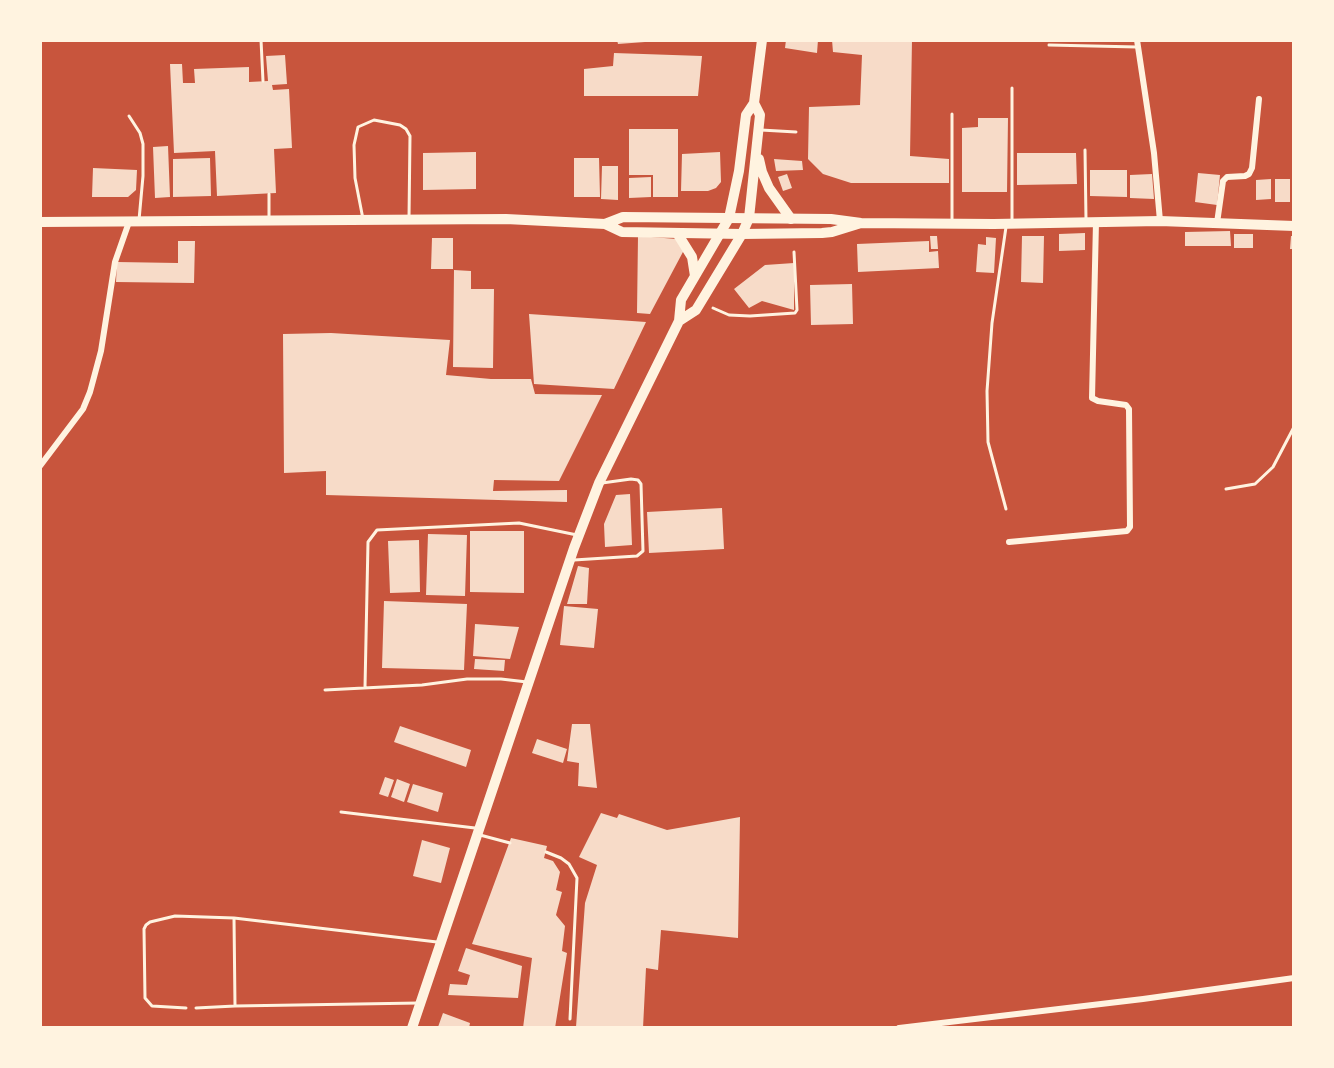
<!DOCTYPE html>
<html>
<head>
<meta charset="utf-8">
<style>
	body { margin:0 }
	#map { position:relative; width:1334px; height:1068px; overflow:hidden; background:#c8553d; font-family:"Source Serif 4",serif }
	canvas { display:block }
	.frame { position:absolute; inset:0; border:42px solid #fff3e0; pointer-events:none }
</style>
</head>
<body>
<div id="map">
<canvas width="1334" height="1068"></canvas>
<div class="frame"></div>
</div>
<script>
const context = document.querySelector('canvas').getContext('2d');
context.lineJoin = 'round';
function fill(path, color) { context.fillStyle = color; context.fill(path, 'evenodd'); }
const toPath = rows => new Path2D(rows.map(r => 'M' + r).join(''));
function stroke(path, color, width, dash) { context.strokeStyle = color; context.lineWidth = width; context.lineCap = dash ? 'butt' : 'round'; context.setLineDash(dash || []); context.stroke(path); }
const building = toPath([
	[617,40,645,40,645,42,618,44],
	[786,40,818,40,817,53,785,48],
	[832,40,912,40,910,156,949,159,949,183,851,183,823,174,808,159,809,107,860,105,862,55,833,52],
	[614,53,702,56,698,96,584,96,584,69,613,66],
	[285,55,287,84,272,85,273,90,289,89,292,148,274,149,276,193,217,196,215,151,174,153,170,64,182,64,183,83,195,83,194,69,249,67,249,82,268,81,266,56],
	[978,118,1008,118,1007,192,962,192,962,128,978,127],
	[629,129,678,129,678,197,653,197,653,175,629,175],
	[168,146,170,197,155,198,153,147],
	[476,152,476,189,423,190,423,153],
	[720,152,721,182,716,188,708,191,681,191,682,154],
	[1017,153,1076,153,1077,184,1017,185],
	[210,158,211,196,173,197,173,159],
	[574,158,599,158,600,197,574,197],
	[774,159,802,161,803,170,776,171],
	[602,166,618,166,618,200,601,199],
	[93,168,137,170,136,190,128,197,92,197],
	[1090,170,1127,170,1127,197,1090,196],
	[1198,173,1220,175,1217,205,1195,202],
	[787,174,792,188,783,191,778,177],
	[1152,174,1154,199,1130,198,1130,175],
	[651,177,651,197,629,198,629,178],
	[1271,179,1271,199,1256,200,1256,180],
	[1275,179,1290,179,1290,202,1275,202],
	[1230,231,1231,246,1185,246,1185,232],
	[1085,233,1085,250,1059,251,1059,234],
	[1234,234,1253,234,1253,248,1234,248],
	[638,236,677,239,684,250,650,314,637,313],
	[930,236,937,236,938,249,931,249],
	[1022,236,1044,236,1043,283,1021,282],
	[1291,236,1294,236,1294,249,1290,249],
	[986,237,996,238,994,273,976,272,978,244,986,245],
	[432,238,453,238,453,269,431,269],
	[178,241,195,241,194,283,116,282,117,262,178,263],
	[929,241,929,252,938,251,939,268,858,272,857,244],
	[794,263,794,310,762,301,749,308,734,289,765,265],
	[454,270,471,271,471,289,494,289,493,368,453,367],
	[852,284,853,324,811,325,810,285],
	[529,314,632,321,646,322,614,389,534,384],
	[331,333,450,340,446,375,491,379,531,379,535,394,602,395,559,481,494,480,493,491,567,490,567,502,326,495,326,471,284,473,283,334],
	[630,494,632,545,605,547,604,524,616,495],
	[722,508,724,549,649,553,647,512],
	[470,531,524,531,524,593,470,592],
	[428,534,467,535,465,596,426,595],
	[419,540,420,592,390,593,388,541],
	[578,566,589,568,587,604,567,604],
	[384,601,467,604,464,670,382,668],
	[564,606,598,609,594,648,560,645],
	[475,624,519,627,510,659,473,656],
	[475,659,505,660,504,671,474,669],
	[572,724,590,724,597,788,578,786,579,763,567,761],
	[400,726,471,750,466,767,394,742],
	[537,739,567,749,563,763,532,753],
	[385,777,394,780,388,797,379,794],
	[397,779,410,784,404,802,391,797],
	[413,784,443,793,438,812,407,802],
	[601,813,617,818,619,814,667,830,740,817,738,938,661,930,658,970,646,968,643,1028,576,1027,585,903,597,865,579,857],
	[511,838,547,846,544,858,553,861,560,872,556,890,562,892,556,915,565,926,562,951,567,953,555,1028,523,1028,532,958,472,944],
	[422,840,450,848,441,883,413,876],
	[466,948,522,966,518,998,448,995,450,984,467,985,470,975,458,971],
	[443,1013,470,1023,469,1028,438,1027]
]);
const service = toPath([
	[261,40,263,81],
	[1049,45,1137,47],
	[129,116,140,133,143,144,143,176,139,220],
	[761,130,796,132],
	[1085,150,1086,220],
	[269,219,269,194],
	[363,219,355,178,354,145,358,127,374,120,400,125,406,129,410,136,409,218],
	[952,222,952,114],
	[1012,222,1012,88],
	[713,308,729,315,750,316,795,313,797,310,794,252],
	[1226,489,1255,484,1273,467,1294,427],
	[1006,509,988,442,987,391,992,323,1006,227],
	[574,560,637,556,643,551,641,484,638,480,631,479,602,483],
	[365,687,368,542,377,530,519,523,577,535],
	[325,690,422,685,467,679,501,679,527,682],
	[341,812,475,828],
	[480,835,510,843],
	[546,852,561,858,569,864,577,878,570,1019],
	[419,1003,235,1006,234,918,437,942],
	[186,1008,152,1006,145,998,144,929,146,925,150,922,175,916,234,918],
	[196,1008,235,1006]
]);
const minor = toPath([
	[1137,40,1154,153,1160,221],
	[1217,223,1223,181,1227,177,1245,176,1249,174,1252,168,1259,99],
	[40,466,83,409,90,392,101,351,115,262,129,222],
	[1009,542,1127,531,1130,527,1129,409,1126,405,1098,401,1092,398,1096,222],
	[899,1028,1143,999,1294,978]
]);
const primary = toPath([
	[40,222,506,219,605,224,622,232,742,234,822,233,832,232,861,223],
	[605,224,623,217,831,219,861,223,994,224,1160,221,1294,226]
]);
const trunk = toPath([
	[759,159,762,172,769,188,791,219],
	[677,233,692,257,695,276],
	[679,321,696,310,742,234,749,218,760,115,754,103],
	[412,1028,574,548,599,483,679,321,681,300,729,218,739,171,746,115,754,103,762,40]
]);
fill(building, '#f7dbc8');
stroke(service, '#fff3e0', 3);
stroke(minor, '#fff3e0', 6);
stroke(primary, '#fff3e0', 10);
stroke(trunk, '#fff3e0', 10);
</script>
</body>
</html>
